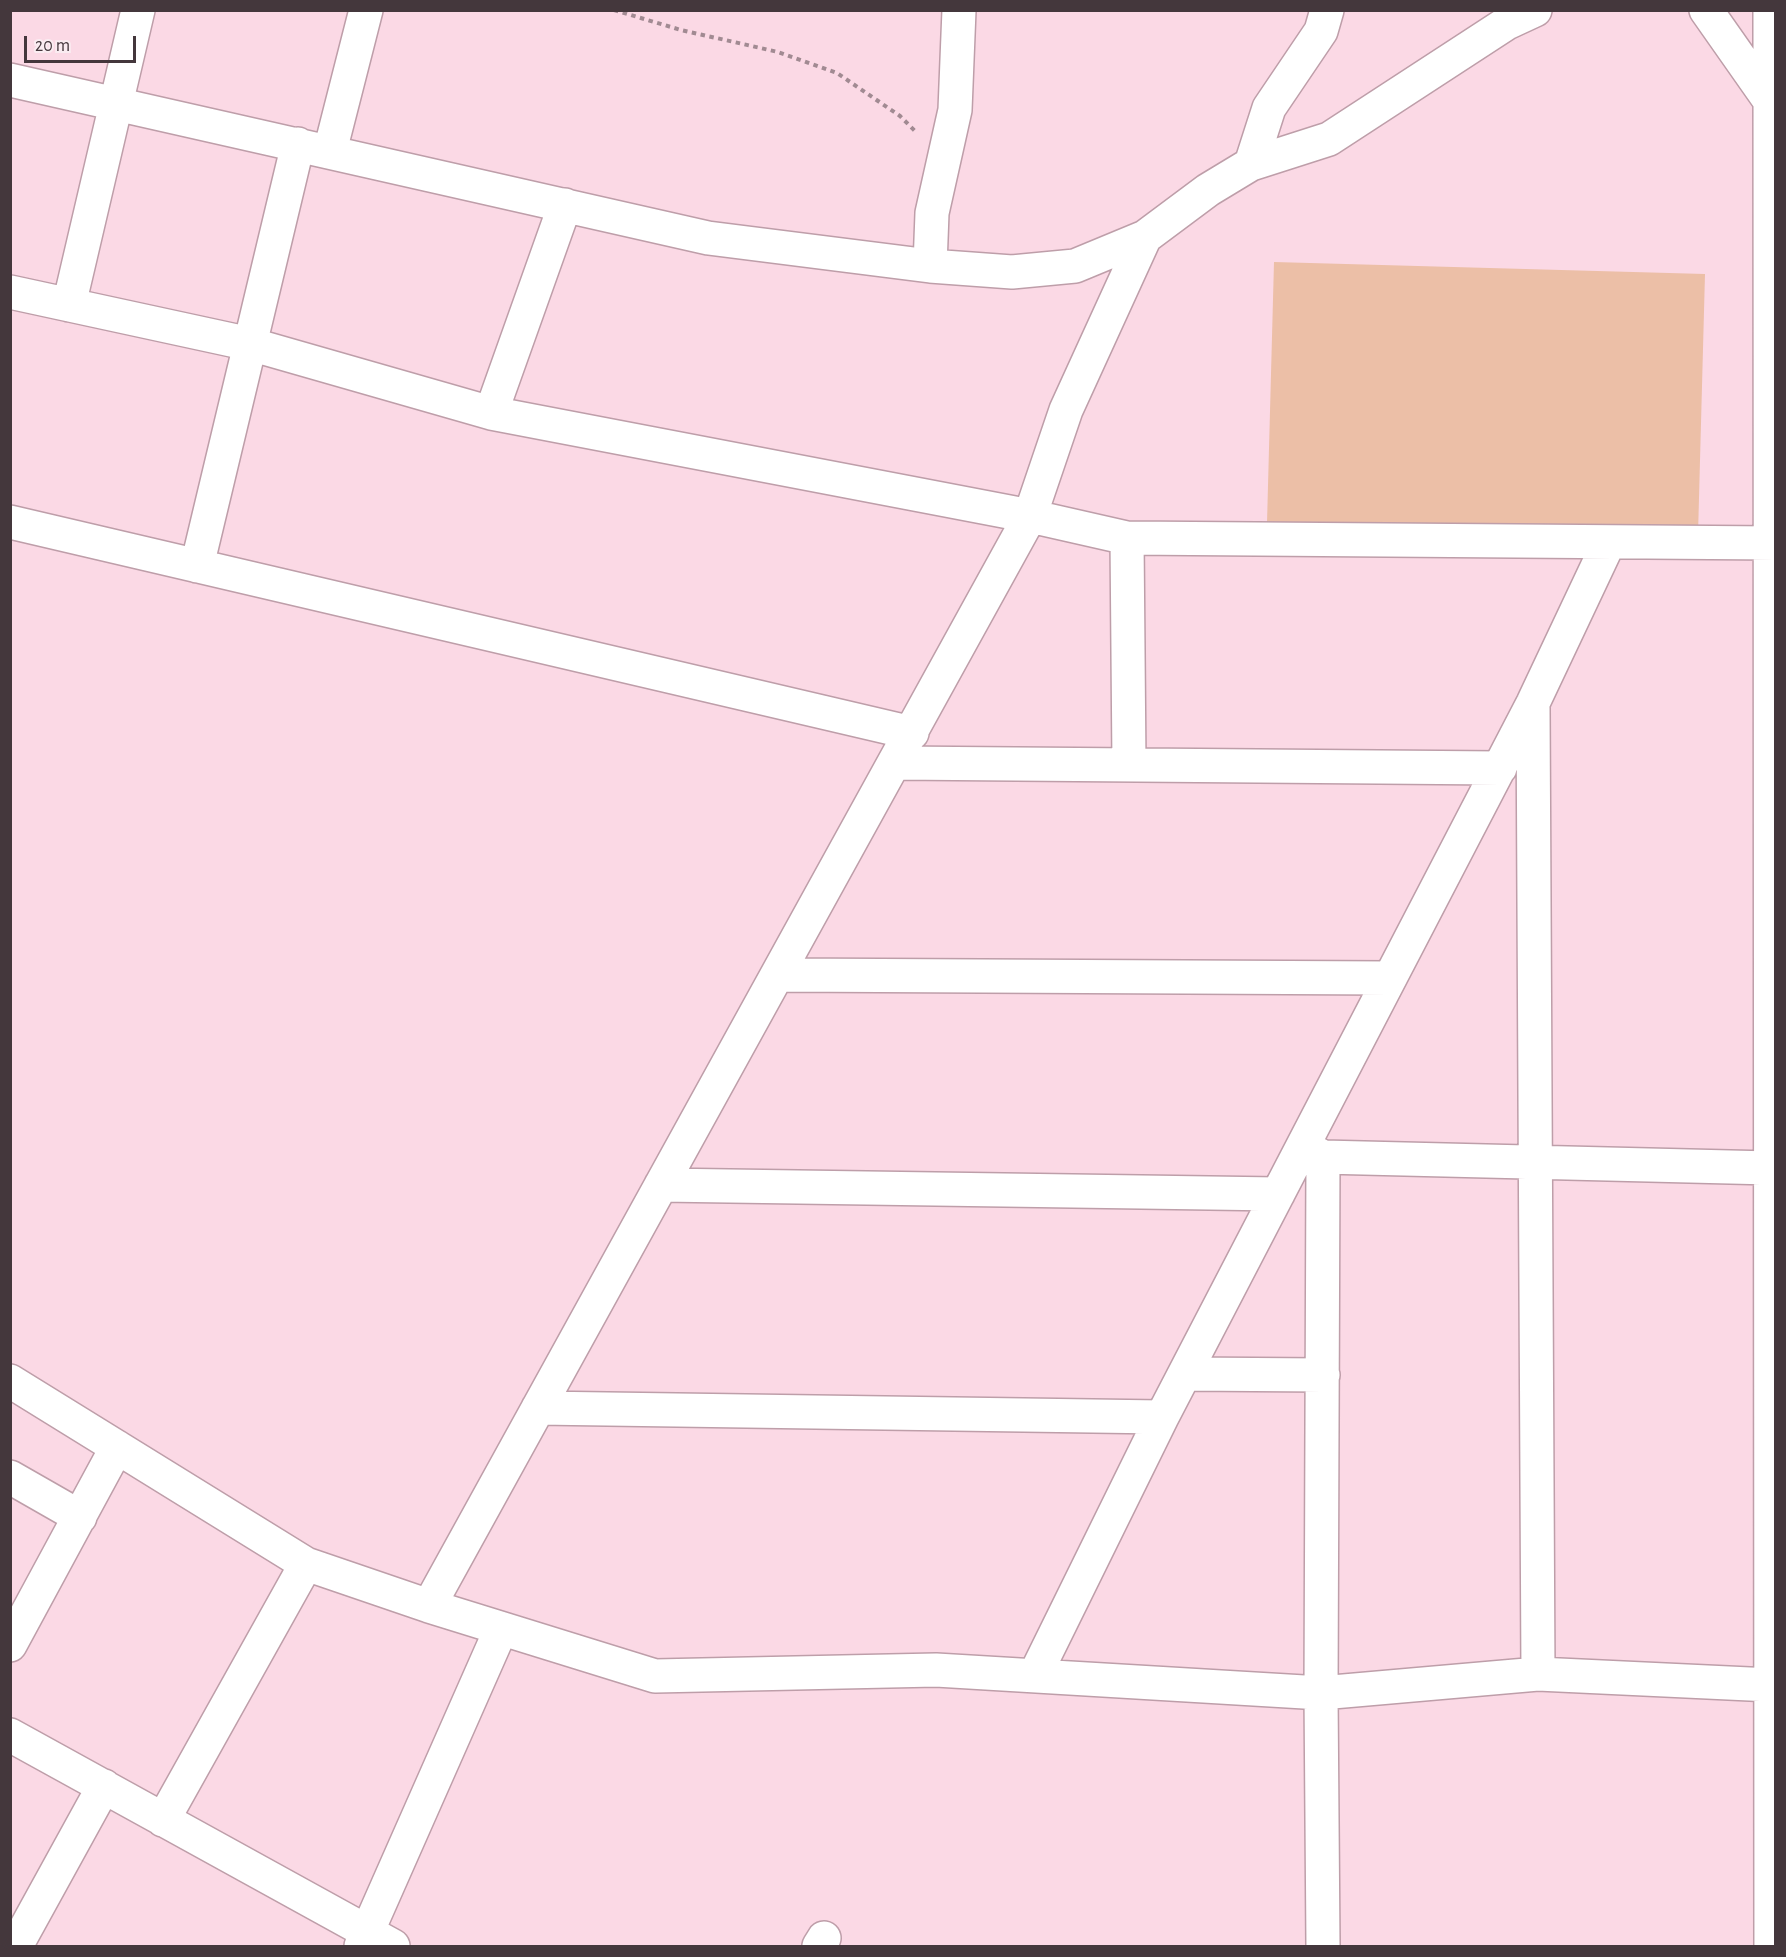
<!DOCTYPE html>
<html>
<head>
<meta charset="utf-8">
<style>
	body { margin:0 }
	#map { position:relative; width:1786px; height:1957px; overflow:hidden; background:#fbd9e5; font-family:"Alegreya Sans",sans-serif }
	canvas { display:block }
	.frame { position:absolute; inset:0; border:12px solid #44373c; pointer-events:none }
	.scale { position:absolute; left:24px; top:36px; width:112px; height:27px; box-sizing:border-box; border:3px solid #44373c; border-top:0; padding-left:8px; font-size:18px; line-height:21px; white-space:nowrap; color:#44373c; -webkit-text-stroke:4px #faecf1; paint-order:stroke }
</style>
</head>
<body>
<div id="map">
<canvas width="1786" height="1957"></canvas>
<div class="frame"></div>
<div class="scale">20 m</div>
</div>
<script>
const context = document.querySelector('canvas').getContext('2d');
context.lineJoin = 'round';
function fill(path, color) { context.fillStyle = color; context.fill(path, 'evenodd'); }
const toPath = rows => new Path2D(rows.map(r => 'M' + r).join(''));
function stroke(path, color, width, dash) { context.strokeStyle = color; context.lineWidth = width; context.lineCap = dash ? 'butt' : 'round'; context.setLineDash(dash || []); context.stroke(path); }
const green = toPath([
	[1274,262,1705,274,1698,535,1267,523]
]);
const path = toPath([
	[614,10,681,30,778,52,837,73,900,116,915,131]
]);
const minor = toPath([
	[1706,10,1772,104],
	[1770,10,1771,1946],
	[10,80,708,238,930,266,1012,272,1075,266,1145,237,1208,190,1251,164,1329,139,1507,23,1535,10],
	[330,151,366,10],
	[1251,164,1269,108,1321,31,1327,10],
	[930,266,932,213,955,110,959,10],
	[10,292,250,344,491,413,1030,516,1127,538,1776,543],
	[69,305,138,10],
	[491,413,565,205],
	[10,522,912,733],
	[1127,538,1129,765],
	[197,566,298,144],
	[1533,708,1538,1674],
	[895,763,1500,768],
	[778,975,1390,978],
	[1305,1147,1323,1157,1771,1168],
	[1323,1157,1321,1693,1323,1946],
	[661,1185,1278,1194],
	[1185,1374,1323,1375],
	[10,1381,306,1564,429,1606,655,1676,936,1670,1321,1693,1538,1674,1771,1685],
	[538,1408,1162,1417],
	[10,1477,80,1517],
	[429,1606,1030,516,1066,410,1145,237],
	[10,1645,117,1447],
	[1035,1675,1162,1417,1533,703,1609,542],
	[10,1735,393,1946],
	[163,1820,306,1564],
	[16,1946,104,1786],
	[361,1946,501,1629],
	[819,1946,824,1938]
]);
fill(green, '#ecbfa7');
stroke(minor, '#be9ea9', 36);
stroke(path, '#a18a92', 4, [4.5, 4.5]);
stroke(minor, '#fff', 33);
</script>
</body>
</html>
